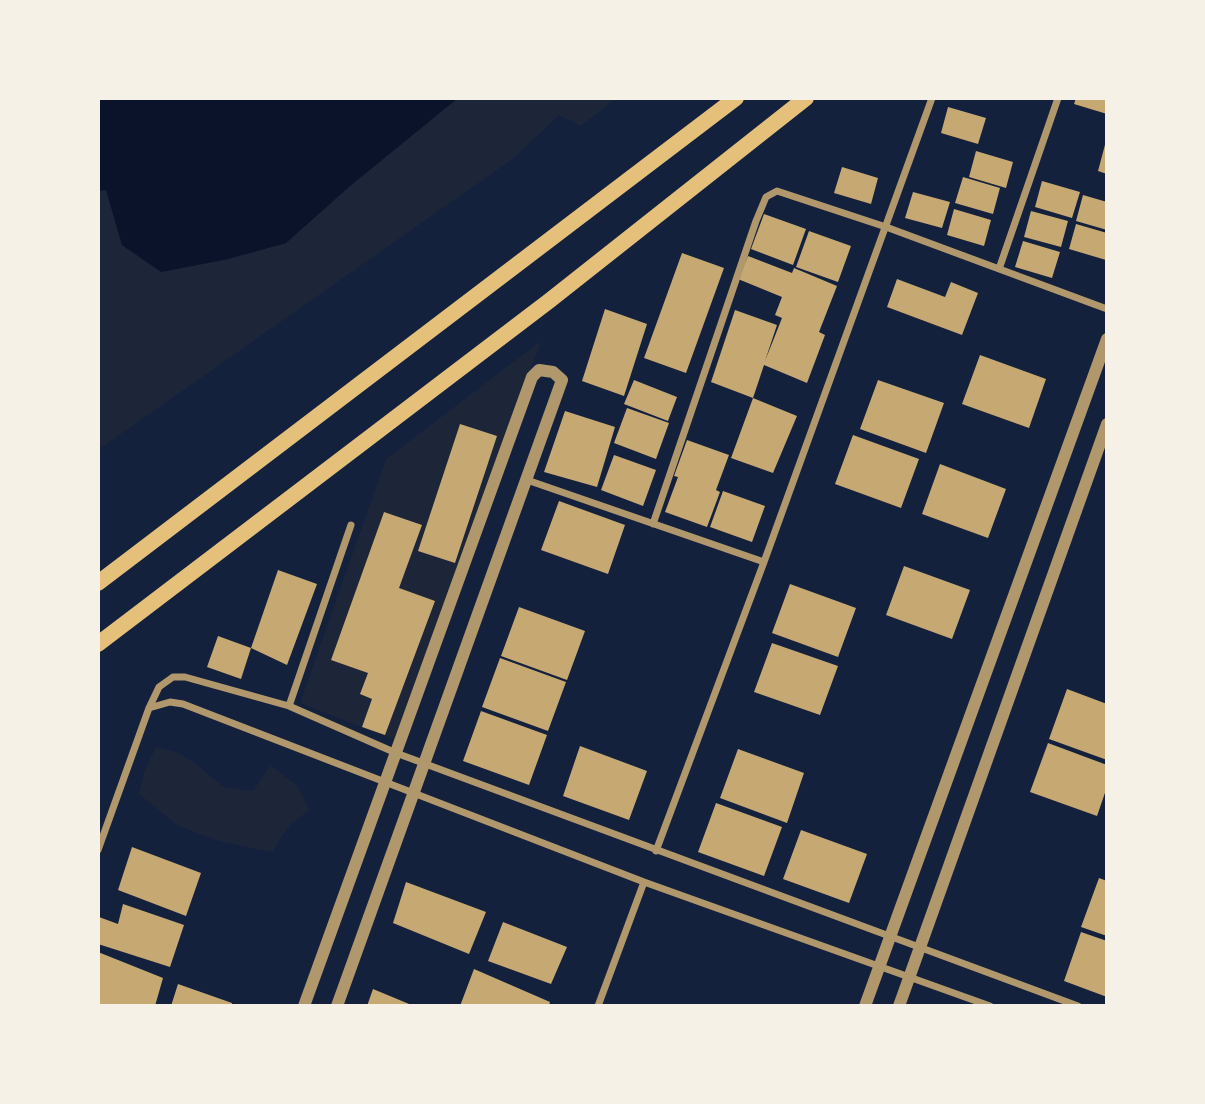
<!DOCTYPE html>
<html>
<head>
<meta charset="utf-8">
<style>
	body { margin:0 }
	#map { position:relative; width:1205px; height:1104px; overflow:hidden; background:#14213d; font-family:Helvetica,sans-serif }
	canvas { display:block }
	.frame { position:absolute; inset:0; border:100px solid #f6f1e7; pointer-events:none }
</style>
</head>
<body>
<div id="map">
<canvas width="1205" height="1104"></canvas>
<div class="frame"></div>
</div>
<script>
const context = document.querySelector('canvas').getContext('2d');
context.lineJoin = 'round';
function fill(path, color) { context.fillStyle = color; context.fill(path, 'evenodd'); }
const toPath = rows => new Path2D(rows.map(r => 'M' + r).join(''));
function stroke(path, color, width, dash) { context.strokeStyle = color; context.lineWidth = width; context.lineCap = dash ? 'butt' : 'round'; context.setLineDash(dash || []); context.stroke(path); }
const green = toPath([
	[458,98,616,98,581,126,559,115,514,158,98,450,98,191,106,189,122,245,162,272,228,259,286,243,350,186],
	[541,341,394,740,300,703,386,459],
	[156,747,176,752,196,764,224,787,253,791,271,765,299,788,309,810,289,826,272,852,218,841,177,825,139,794,145,770]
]);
const water = toPath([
	[98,98,458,98,350,186,286,243,228,259,161,272,122,245,106,190,98,191]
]);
const building = toPath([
	[1076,98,1107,98,1107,114,1074,104],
	[948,107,986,118,978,144,941,133],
	[1106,141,1107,141,1107,174,1098,171],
	[976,151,1013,162,1006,188,969,177],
	[842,167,878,178,871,204,834,193],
	[963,177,1000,188,993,214,955,203],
	[1042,181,1080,192,1072,218,1035,207],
	[913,192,950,202,942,228,905,218],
	[1083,195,1107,202,1107,230,1076,221],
	[954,209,991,220,984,246,947,235],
	[1031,211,1068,221,1061,247,1024,237],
	[764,214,806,229,793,265,751,249],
	[1076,224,1107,233,1106,260,1069,249],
	[809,231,851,246,838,282,796,267],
	[1023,241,1060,252,1052,278,1015,267],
	[682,253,724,268,686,373,644,358],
	[748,256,792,273,794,268,837,286,819,332,825,335,807,383,764,365,753,398,797,416,773,473,731,458,753,398,711,382,735,310,777,325,765,361,782,318,775,315,782,297,738,279],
	[897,279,945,297,951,282,978,293,962,335,887,307],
	[605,309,647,324,624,396,582,381],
	[980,355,1046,379,1029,428,962,404],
	[634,380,677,397,668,421,624,404],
	[878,380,944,403,926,453,860,429],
	[627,408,669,423,656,459,614,443],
	[565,411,615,427,597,487,544,472],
	[460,424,497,436,455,563,418,551],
	[853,435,919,459,901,508,835,484],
	[687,440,729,455,716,490,720,492,707,527,665,512,678,477,674,476],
	[614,455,656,470,643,506,601,490],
	[940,464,1006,489,988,538,922,514],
	[723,491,765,506,752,542,710,527],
	[559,501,625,525,608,574,541,550],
	[384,512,422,525,399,588,435,601,385,735,362,727,372,699,360,694,368,673,331,660],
	[904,566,970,590,952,639,886,615],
	[278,570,317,584,287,665,251,648],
	[790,584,856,608,838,657,772,633],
	[519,607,585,631,567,680,501,656],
	[218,636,251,648,241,679,207,667],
	[772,643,838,666,820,715,754,692],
	[500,658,566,682,548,731,482,707],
	[1067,689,1107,704,1107,760,1049,739],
	[481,711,547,735,529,785,463,761],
	[1048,743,1107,765,1107,787,1097,816,1030,792],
	[580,746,647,771,629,820,563,796],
	[738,749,804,773,787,823,720,798],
	[716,803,782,827,764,876,698,852],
	[801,830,867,854,849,903,783,879],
	[132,847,201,873,186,916,118,890],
	[1099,878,1107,881,1107,936,1081,927],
	[406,882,486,912,469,954,393,923],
	[123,904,184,925,170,967,98,944,99,917,118,924],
	[503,922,567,947,551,984,488,961],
	[1081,932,1107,941,1107,997,1064,981],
	[98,952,163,978,155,1006,98,1006],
	[474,969,550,1002,549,1006,460,1006],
	[178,984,232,1003,232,1006,171,1006],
	[373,989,414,1006,367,1006]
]);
const minor = toPath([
	[999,269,1058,98],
	[527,480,764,562],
	[653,524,756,221,766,197,777,191,886,227,1107,309],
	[289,706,351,525],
	[149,708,170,702,183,704,644,882,990,1006],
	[98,850,149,708,159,687,173,677,185,677,289,706,396,753,1078,1006],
	[656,851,764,562,932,98],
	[598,1006,644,882]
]);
const tertiary = toPath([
	[304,1006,532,377,539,370,553,372,562,380,337,1006],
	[865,1006,1107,339],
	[899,1006,1107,424]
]);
const primary = toPath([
	[98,583,736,98],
	[98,644,549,301,806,98]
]);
fill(green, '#1d2539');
fill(water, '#0b132b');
fill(building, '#c6a872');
stroke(minor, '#b1986c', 7);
stroke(tertiary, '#b1986c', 12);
stroke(primary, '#e5c07b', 16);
</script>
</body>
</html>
